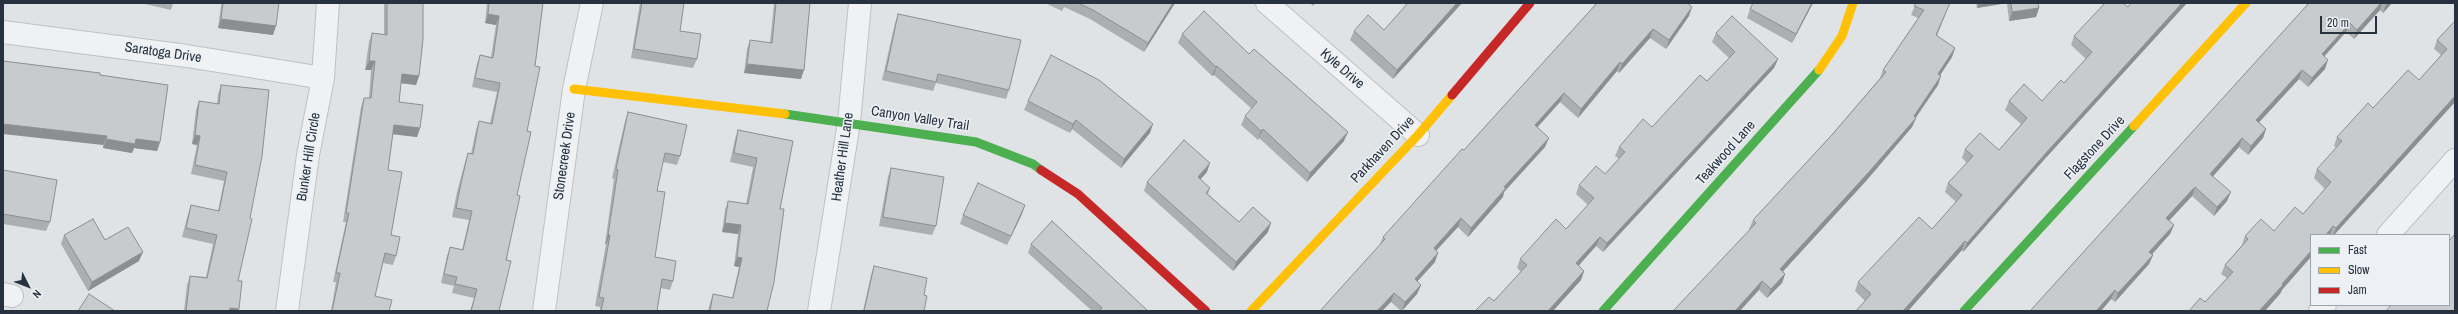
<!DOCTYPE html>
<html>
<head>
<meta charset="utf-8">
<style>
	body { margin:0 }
	#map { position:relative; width:2458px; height:314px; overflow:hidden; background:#e0e3e5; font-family:"Archivo Narrow",sans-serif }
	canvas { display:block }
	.frame { position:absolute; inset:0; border:4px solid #26323f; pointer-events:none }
	.legend { position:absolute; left:2310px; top:234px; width:140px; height:72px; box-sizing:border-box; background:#edf1f5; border:1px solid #9da5ac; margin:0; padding:5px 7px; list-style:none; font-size:12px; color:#26323f }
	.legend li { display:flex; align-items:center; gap:8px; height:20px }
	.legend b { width:20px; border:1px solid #9da5ac }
	.north { position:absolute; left:8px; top:266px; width:40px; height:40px; -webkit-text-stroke:3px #edf1f5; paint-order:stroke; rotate:132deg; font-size:11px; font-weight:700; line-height:16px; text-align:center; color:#26323f }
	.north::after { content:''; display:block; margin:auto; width:14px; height:18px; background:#26323f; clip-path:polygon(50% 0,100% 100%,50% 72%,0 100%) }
	.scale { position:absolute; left:2320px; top:16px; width:57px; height:18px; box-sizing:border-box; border:2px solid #26323f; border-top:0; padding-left:5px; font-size:12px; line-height:14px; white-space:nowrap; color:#26323f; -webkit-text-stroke:3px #edf1f5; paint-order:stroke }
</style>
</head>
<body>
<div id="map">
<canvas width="2458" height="314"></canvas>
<div class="frame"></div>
<ul class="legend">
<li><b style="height:5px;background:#4caf50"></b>Fast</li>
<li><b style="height:5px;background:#ffc107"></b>Slow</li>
<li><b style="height:5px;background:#c62828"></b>Jam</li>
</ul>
<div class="north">N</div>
<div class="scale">20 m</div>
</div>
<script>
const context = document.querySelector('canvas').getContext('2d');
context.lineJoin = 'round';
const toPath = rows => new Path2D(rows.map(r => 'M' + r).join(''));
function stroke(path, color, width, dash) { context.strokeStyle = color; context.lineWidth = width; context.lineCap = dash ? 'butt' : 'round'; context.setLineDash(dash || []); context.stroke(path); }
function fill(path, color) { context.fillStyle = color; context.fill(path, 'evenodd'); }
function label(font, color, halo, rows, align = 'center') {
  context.font = font + ' "Archivo Narrow",sans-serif'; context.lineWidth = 3; context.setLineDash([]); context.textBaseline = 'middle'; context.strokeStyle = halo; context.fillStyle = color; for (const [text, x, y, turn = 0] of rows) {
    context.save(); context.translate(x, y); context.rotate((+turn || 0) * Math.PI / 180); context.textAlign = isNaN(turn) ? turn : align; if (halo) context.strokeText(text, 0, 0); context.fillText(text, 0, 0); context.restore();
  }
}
const street = toPath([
	[1267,3,1418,135],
	[3,32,187,56,323,78],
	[2388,235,2455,160],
	[3,294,12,296],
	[287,311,308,155,323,78,328,3],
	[544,311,574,89,592,3],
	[819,311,849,122,860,3],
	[2320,311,2325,305]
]);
const fast = toPath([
	[785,114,976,142,1033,164,1041,170],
	[1603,311,1819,70],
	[1964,311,2134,126]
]);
const slow = toPath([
	[1819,70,1842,36,1853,3],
	[574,89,785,114],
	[2134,126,2246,3],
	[1251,311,1418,135,1452,95]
]);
const jam = toPath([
	[1452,95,1530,3],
	[1041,170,1078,194,1206,311]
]);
const wall = toPath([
	[141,3,173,3,171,10],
	[222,3,279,3,273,35,218,28,221,6],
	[384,3,423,3,419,76,416,85,401,83,399,102,420,128,417,137,393,134,388,170,391,235,396,256,393,265,383,263,375,296,389,311,331,311,336,282,333,282,346,222,343,222,361,107,364,98,369,98,371,70,365,70,369,42,372,33,384,34],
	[487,3,543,3,527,131,499,311,470,311,474,298,452,293,454,286,441,283,447,256,450,247,462,250,469,220,452,217,457,192,465,162,468,153,471,154,476,130,479,121,490,123,497,92,472,87,477,64,480,55,491,57,496,25,485,23],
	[640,3,684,3,680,31,697,59,693,68,631,58],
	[774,3,810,3,801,79,744,73,747,49,750,40,770,43],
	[1045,3,1175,3,1144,52,1090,19,1064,7,1062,11],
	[1310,3,1315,3,1313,6],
	[1407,3,1462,3,1393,79,1350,40,1354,31,1384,30,1408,4],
	[1597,3,1689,16,1666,49,1650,38,1619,73,1617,71,1578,118,1560,102,1537,128,1545,147,1504,192,1503,197,1468,237,1458,227,1436,251,1435,262,1417,282,1421,285,1417,294,1401,311,1391,302,1380,244,1383,237,1464,150],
	[1753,3,1813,3,1792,43,1747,18,1750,9],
	[1916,3,1950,3,1937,36,1955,48,1952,57,1940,75,1938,85,1916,118,1912,127,1866,181,1783,271,1785,274,1782,283,1767,298,1759,290,1749,229,1753,220,1830,137,1880,78,1883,70,1918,18,1911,15],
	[1976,3,2038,3,2039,8,2036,17,2009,21,2007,3,1977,8],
	[2131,3,2187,3,2042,162,1963,252,1962,250,1908,311,1856,311,1865,301,1855,291,1858,282,1932,229,1956,202,1945,192,1948,183,1967,163,1962,158,1965,149,1999,150,2021,124,2005,110,2009,101,2042,101,2064,83,2086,59,2071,45,2074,36,2128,7],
	[2309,3,2392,3,2383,13,2380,10,2354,39,2346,32,2324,57,2325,69,2308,87,2299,79,2259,122,2266,129,2263,138,2248,155,2239,147,2213,176,2227,201,2214,216,2192,196,2169,221,2174,225,2170,234,2152,254,2153,255,2149,264,2115,302,2111,299,2101,311,2030,311],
	[898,14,1009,90,1006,99,936,83,933,91,882,80,895,23],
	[2455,21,2455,102,2334,235,2311,235,2282,290,2280,294,2205,302,2227,278,2221,274,2225,265,2242,245,2245,236,2274,231,2303,214,2325,189,2314,178,2317,169,2337,148,2334,146,2337,137,2373,108,2419,80,2441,55,2434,49,2437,40],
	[1716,33,1778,59,1774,68,1603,252,1596,246,1579,265,1584,271,1581,280,1553,311,1475,311,1494,301,1521,272,1517,268,1520,259,1566,229,1588,205,1576,194,1579,185,1605,174,1619,159,1615,156,1619,147,1652,127,1707,81,1729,58,1712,42],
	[1182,34,1249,54,1344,141,1307,182,1259,138,1258,140,1241,125,1245,116,1252,109,1214,75,1212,76,1178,43],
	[100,75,160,142,157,151,134,148,132,153,103,148,103,145],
	[221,85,238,281,238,311,184,311,187,285,190,276,206,277,213,244,182,237,188,214,191,205,218,211,224,181,191,174,197,145,192,144,196,110,199,101,217,104,218,94],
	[1028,101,1150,133,1121,168,1072,129,1070,133,1024,110],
	[628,112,680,156,677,165,663,162,657,191,655,257,673,281,670,290,661,288,657,311,600,311,600,307,595,306,606,244,605,244,614,179,612,178,625,121],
	[738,130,793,141,780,209,767,311,708,311,710,303,713,294,732,298,739,267,734,266,738,234,722,232,725,210,728,201,746,204,753,167,730,162,735,139],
	[891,168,936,226,932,235,879,226,888,177],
	[3,170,50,222,46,231,3,224],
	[1207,172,1200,180,1210,188,1208,194,1239,222,1268,232,1233,271,1144,191,1147,182],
	[1025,205,1022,214,1007,245,960,224,963,215],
	[64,235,105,240,139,261,88,291,61,244],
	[1031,244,1148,311,1092,311,1028,253],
	[874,266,924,295,924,311,863,311,871,275]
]);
const shadedWall = toPath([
	[1173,3,1175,3,1144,52,1148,43],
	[1457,3,1462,3,1393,79,1397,70],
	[1812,3,1813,3,1792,43,1796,34],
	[1979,3,2007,3,1977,8],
	[2182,3,2187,3,2042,162,1963,252,1967,243,2046,153],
	[2381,3,2382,3,2380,10,2354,39,2357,30],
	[2387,3,2392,3,2383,13,2386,4],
	[1692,7,1689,16,1666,49,1669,40],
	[2039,8,2036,17,2009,21,2012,12],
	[488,14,499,16,496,25,485,23],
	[221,19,276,26,273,35,218,28],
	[2350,23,2346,32,2318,63,2322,54],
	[1653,29,1650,38,1619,73,1622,64],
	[1955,48,1952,57,1935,83,1938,74],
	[1778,59,1774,68,1603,252,1607,243],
	[2328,60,2325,69,2308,87,2312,78],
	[369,61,375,61,371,70,365,70],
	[1620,62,1617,71,1578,118,1581,109],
	[747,64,804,70,801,79,744,73],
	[1217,66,1214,75,1212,76,1216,67],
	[2302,70,2299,79,2253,129,2256,120],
	[402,74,419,76,416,85,399,83],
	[1941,76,1938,85,1915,118,1916,118,1912,127,1866,181,1777,278,1780,269,1914,116],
	[1564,93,1560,102,1531,134,1535,125],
	[2455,96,2455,102,2334,235,2333,235,2336,228],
	[1076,120,1072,129,1070,133,1073,124],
	[3,124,107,136,103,145,3,134],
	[1153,124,1150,133,1121,168,1124,159],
	[394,125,420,128,417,137,391,134],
	[1263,129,1259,138,1258,140,1261,131],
	[2266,129,2263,138,2248,155,2251,146],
	[1348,132,1344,141,1307,182,1310,173],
	[195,135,200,136,197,145,192,144],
	[1549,138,1545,147,1504,192,1503,197,1468,237,1471,228,1504,187],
	[2242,138,2239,147,2207,183,2210,174],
	[106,139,136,139,160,142,157,151,134,148,132,153,103,148],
	[1210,163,1207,172,1194,186,1198,177],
	[2195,187,2192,196,2163,227,2166,218],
	[2231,192,2227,201,2214,216,2217,207],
	[1025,205,1022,214,1007,245,1011,236],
	[1461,218,1458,227,1430,257,1434,248],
	[725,223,741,225,738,234,722,232],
	[1271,223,1268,232,1233,271,1236,262],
	[2174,225,2170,234,2146,261,2149,252],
	[2333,226,2330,235,2326,235],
	[608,235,610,235,606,244,605,244],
	[1600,237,1596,246,1573,272,1576,263],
	[1965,241,1962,250,1908,311,1903,311],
	[2311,251,2311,257,2282,290,2280,294,2265,311,2259,311,2282,284],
	[143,252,139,261,88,291,92,282],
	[1438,253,1435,262,1411,288,1415,279],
	[2153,255,2149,264,2115,302,2118,293],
	[737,257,742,258,739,267,734,266],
	[1584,271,1581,280,1553,311,1548,311],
	[1785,274,1782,283,1767,298,1771,289],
	[1762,281,1759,290,1740,311,1735,311],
	[1421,285,1417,294,1402,311,1405,302],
	[2115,290,2111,299,2101,311,2096,311],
	[1394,293,1391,302,1382,311,1377,311],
	[230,308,239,309,238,311,228,311]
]);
const building = toPath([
	[223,3,279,3,276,26,221,19,223,3],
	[387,3,423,3,423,39,419,76,402,74,399,102,423,105,420,128,394,125,388,170,402,172,391,235,400,237,396,256,385,253,375,296,392,300,389,311,332,311,340,273,336,273,349,213,346,213,364,98,371,98,375,61,369,61,372,33,387,35,387,3],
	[489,3,543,3,535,66,540,67,527,131,531,132,517,195,520,196,506,260,511,261,499,311,471,311,477,289,455,284,457,277,444,274,450,247,463,250,472,211,456,208,461,183,468,153,473,154,479,121,492,124,500,83,475,78,480,55,493,58,499,16,488,14,489,3],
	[642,3,684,3,680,31,701,34,697,59,634,49,642,3],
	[776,3,810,3,804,70,747,64,750,40,772,43,776,3],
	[1078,3,1173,3,1148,43,1093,10,1078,3],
	[1408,3,1457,3,1397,70,1354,31,1368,15,1384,30,1408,3],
	[1597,3,1687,3,1692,7,1669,40,1653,29,1622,64,1620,62,1581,109,1564,93,1535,125,1549,138,1504,187,1506,188,1471,228,1461,218,1434,248,1438,253,1415,279,1421,285,1405,302,1394,293,1377,311,1320,311,1385,239,1383,237,1462,149,1464,150,1597,3],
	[1753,3,1812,3,1796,34,1750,9,1753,3],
	[1916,3,1950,3,1936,35,1955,48,1938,74,1941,76,1914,116,1916,118,1869,172,1780,269,1785,274,1771,289,1762,281,1735,311,1673,311,1756,223,1753,220,1830,137,1886,72,1883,70,1924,10,1914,6,1916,3],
	[2011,3,2038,3,2039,8,2012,12,2011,3],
	[2105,3,2123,3,2128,7,2131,3,2182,3,2046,153,1967,243,1965,241,1903,311,1856,311,1871,294,1858,282,1919,217,1932,229,1962,195,1948,183,1973,156,1965,149,1980,133,1999,150,2027,118,2009,101,2024,84,2042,101,2061,80,2064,83,2092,52,2074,36,2105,3],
	[2309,3,2381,3,2357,30,2350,23,2322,54,2328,60,2312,78,2302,70,2256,120,2266,129,2251,146,2242,138,2210,174,2231,192,2217,207,2195,187,2166,218,2174,225,2149,252,2153,255,2118,293,2115,290,2096,311,2030,311,2309,3],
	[1204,11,1249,54,1254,49,1348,132,1310,173,1263,129,1261,131,1245,116,1257,102,1217,66,1216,67,1182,34,1204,11],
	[898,14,1021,40,1009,90,938,74,936,82,886,71,898,14],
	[1732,16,1778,59,1607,243,1600,237,1576,263,1584,271,1548,311,1475,311,1489,297,1494,301,1527,265,1520,259,1556,219,1566,229,1594,198,1579,185,1596,166,1605,174,1625,152,1619,147,1643,119,1652,127,1700,75,1707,81,1735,52,1716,33,1732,16],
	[2455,21,2455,96,2336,228,2333,226,2326,235,2311,235,2311,251,2282,284,2283,285,2259,311,2189,311,2200,298,2205,302,2233,272,2225,265,2248,239,2245,236,2261,219,2274,231,2295,207,2303,214,2331,182,2317,169,2342,141,2337,137,2368,103,2373,108,2408,70,2419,80,2447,49,2437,40,2455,21],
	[1051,55,1099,80,1153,124,1124,159,1076,120,1073,124,1028,101,1051,55],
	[3,61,100,73,100,75,168,85,160,142,136,139,135,144,106,139,107,136,3,124,3,61],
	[221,85,269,90,262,156,250,218,252,219,238,281,242,281,239,309,230,308,229,311,186,311,190,276,207,278,217,235,186,228,191,205,219,211,227,172,195,165,200,136,195,135,199,101,219,104,221,85],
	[628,112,687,125,680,156,665,153,657,191,665,192,655,257,676,261,673,281,662,279,657,311,601,311,604,298,599,297,610,235,608,235,618,170,616,169,628,112],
	[738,130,793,141,780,209,784,209,774,282,767,311,710,311,713,294,733,298,742,258,737,257,741,225,725,223,728,201,748,204,757,158,734,153,738,130],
	[1184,140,1210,163,1198,177,1210,188,1206,193,1239,222,1253,207,1271,223,1236,262,1147,182,1184,140],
	[891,168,944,177,936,226,883,217,891,168],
	[3,170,57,180,50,222,3,214,3,170],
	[978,183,1025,205,1011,236,963,215,978,183],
	[93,219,105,240,128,227,143,252,92,282,64,235,93,219],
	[1052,221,1148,311,1099,311,1102,308,1031,244,1052,221],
	[2455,234,2455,311,2386,311,2391,305,2449,305,2449,241,2455,234],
	[874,266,927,278,924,295,927,296,924,311,864,311,874,266],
	[89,294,115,311,78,311,89,294]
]);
const streetNames = [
	["Saratoga Drive",163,53,8],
	["Kyle Drive",1342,69,41],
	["Canyon Valley Trail",920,119,9],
	["Flagstone Drive",2095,148,-47],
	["Parkhaven Drive",1383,150,-47],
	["Teakwood Lane",1726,153,-48],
	["Stonecreek Drive",565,156,-82],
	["Bunker Hill Circle",309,157,-81],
	["Heather Hill Lane",843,157,-82]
];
stroke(street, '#bec1c3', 24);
stroke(street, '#eff1f2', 22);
stroke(fast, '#4caf50', 9);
stroke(slow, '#ffc107', 9);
stroke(jam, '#c62828', 9);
fill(wall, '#acafb0');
fill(shadedWall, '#8c8e90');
fill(building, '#c8cbcd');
stroke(building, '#8c8e90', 1);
label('14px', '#26323f', '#edf1f5', streetNames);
</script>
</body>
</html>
